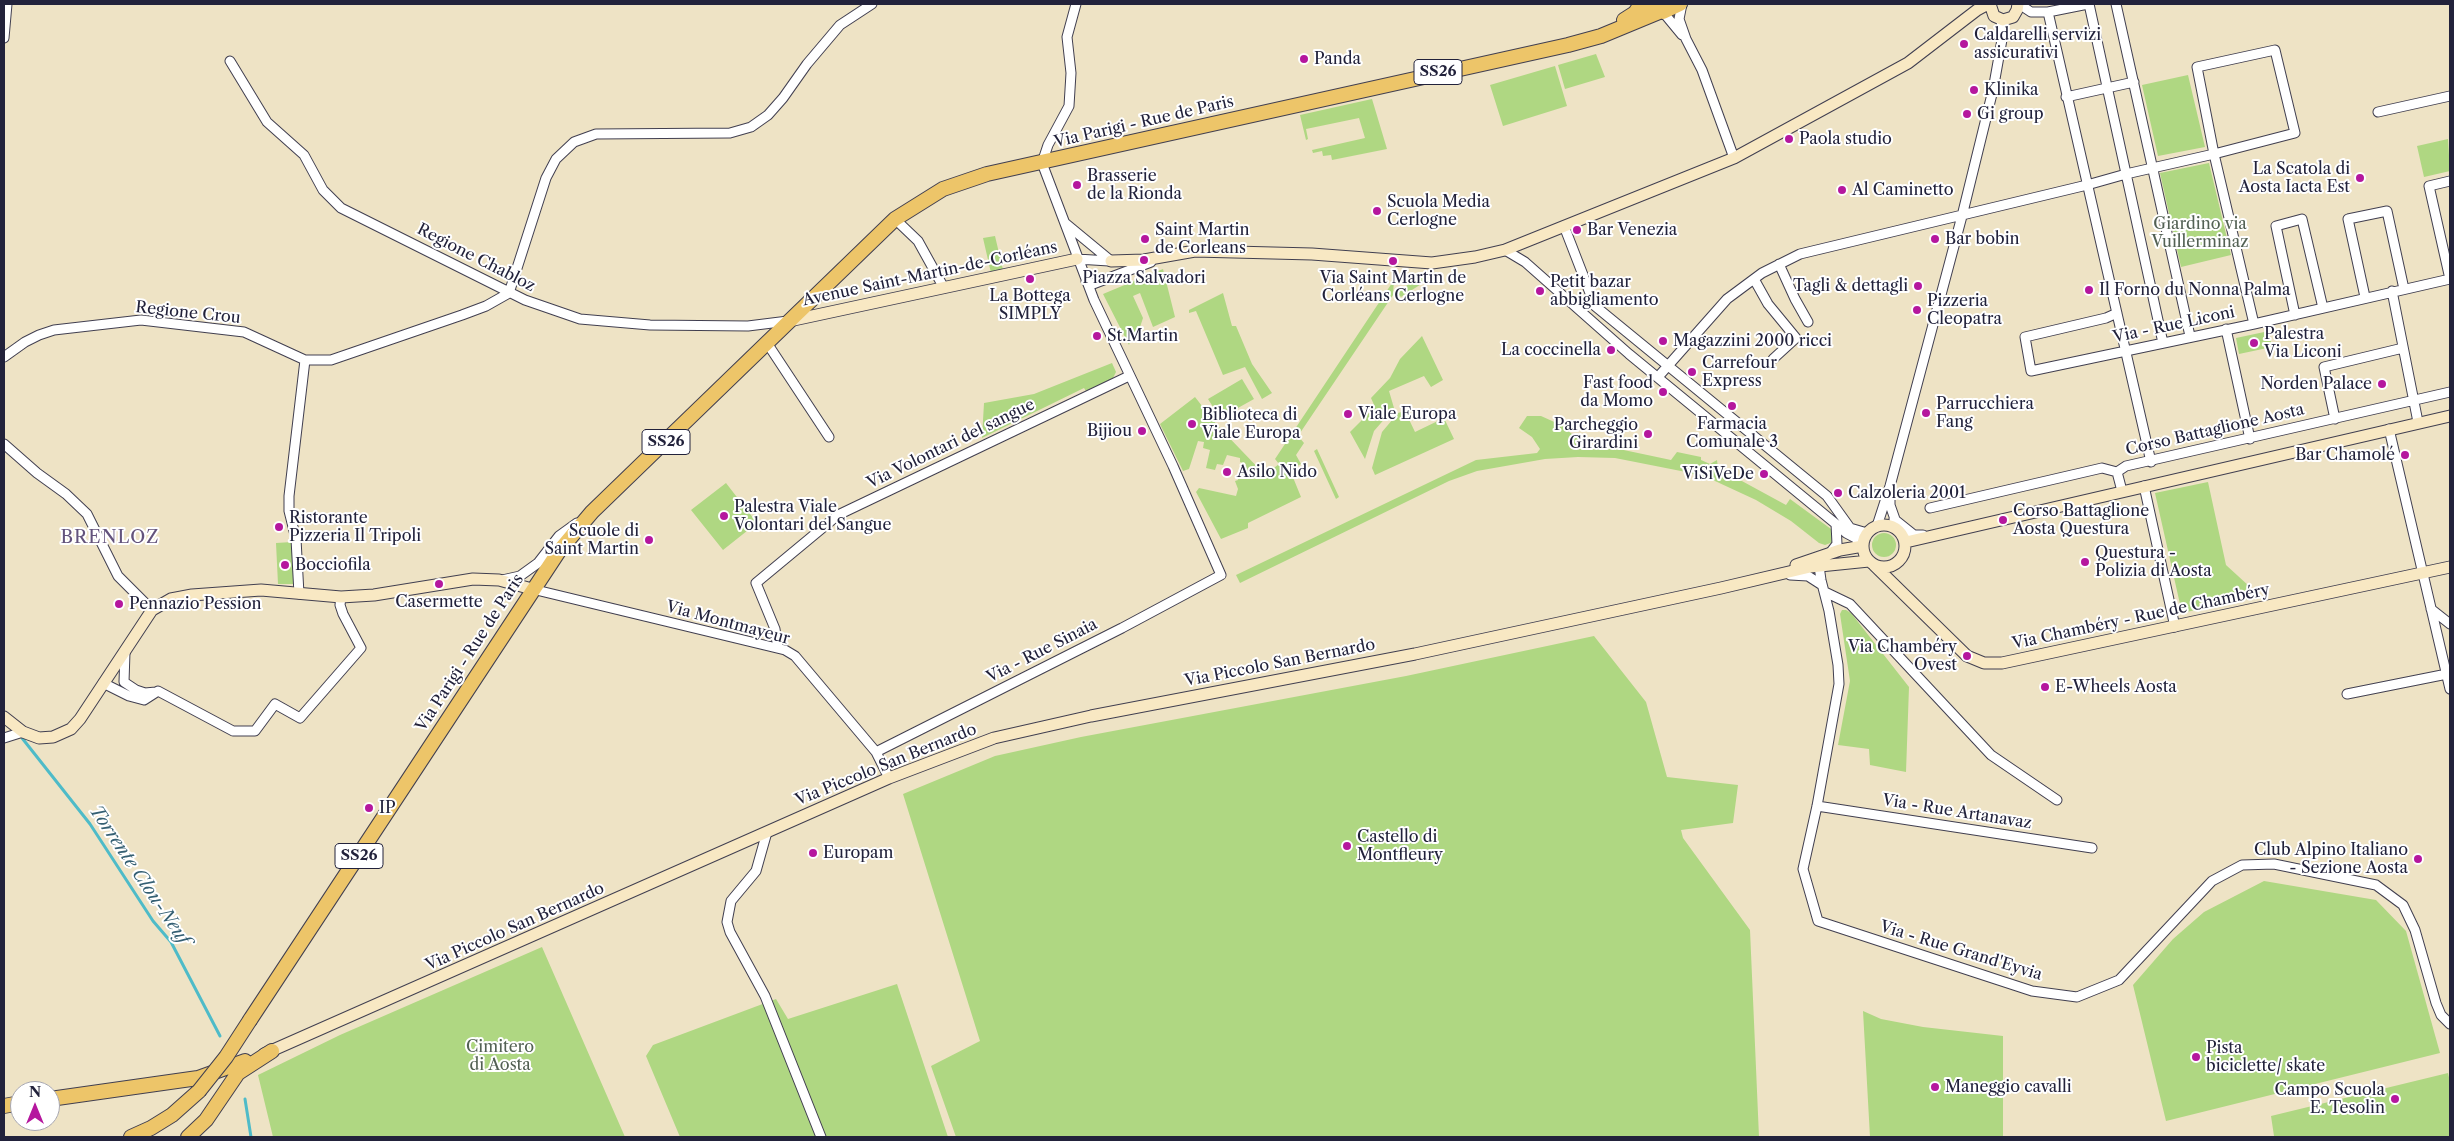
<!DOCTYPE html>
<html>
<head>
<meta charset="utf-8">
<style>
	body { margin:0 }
	#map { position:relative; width:2454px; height:1141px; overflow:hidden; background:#eee3c5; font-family:"Libre Caslon Text",serif }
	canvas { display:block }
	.frame { position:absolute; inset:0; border:5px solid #22223b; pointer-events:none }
	.north { position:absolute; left:10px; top:1081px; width:50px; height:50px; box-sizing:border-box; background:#fff; border:1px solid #a7a7b1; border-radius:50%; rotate:0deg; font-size:14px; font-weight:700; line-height:20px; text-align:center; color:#22223b }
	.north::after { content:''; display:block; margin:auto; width:18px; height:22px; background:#b5179e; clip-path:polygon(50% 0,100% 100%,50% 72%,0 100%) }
</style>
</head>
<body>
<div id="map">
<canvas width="2454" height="1141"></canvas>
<div class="frame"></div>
<div class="north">N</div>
</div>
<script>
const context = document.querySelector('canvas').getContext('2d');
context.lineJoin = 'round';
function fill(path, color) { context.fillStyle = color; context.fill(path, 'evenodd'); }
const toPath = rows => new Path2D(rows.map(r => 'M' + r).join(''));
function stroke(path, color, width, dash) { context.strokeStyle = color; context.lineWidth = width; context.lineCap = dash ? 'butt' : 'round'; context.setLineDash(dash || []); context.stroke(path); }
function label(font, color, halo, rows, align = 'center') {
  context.font = font + ' "Libre Caslon Text",serif'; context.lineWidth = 4; context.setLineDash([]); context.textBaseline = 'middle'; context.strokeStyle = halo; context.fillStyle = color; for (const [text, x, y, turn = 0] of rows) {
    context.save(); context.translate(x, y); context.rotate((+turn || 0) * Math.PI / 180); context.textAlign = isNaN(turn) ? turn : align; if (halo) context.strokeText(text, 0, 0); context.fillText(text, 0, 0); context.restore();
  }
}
const green = toPath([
	[1596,54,1605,77,1565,89,1558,65],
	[1555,66,1567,106,1503,126,1490,85],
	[2188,75,2205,147,2158,156,2142,85],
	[1372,99,1387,149,1332,160,1331,155,1323,156,1322,151,1313,153,1312,150,1365,138,1359,118,1306,129,1308,139,1306,140,1300,115],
	[2448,139,2450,171,2424,177,2417,146],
	[2209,163,2231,255,2181,267,2160,173],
	[995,236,1003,270,991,273,983,238],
	[1163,269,1175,317,1153,327,1140,293,1133,296,1143,318,1138,333,1132,336,1129,345,1103,294],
	[1423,273,1429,273,1426,281,1401,297,1397,293],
	[1394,280,1393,295,1298,436,1304,443,1296,455,1301,464,1290,470,1301,497,1248,523,1248,528,1221,539,1196,492,1199,488,1236,496,1238,489,1235,481,1238,480,1238,472,1243,469,1246,464,1240,462,1240,458,1227,455,1223,465,1217,464,1215,470,1206,468,1210,450,1203,448,1204,442,1198,441,1189,469,1183,471,1160,424,1195,397,1217,425,1265,475,1279,464,1275,459],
	[1223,293,1232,326,1236,326,1252,364,1272,393,1262,399,1245,367,1223,375,1196,311,1189,313,1189,310],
	[2269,331,2272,347,2239,354,2236,338],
	[1422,336,1443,380,1431,387,1424,376,1389,391,1394,408,1374,431,1365,459,1350,432,1375,407,1371,398,1390,378,1400,359],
	[1112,363,1116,372,1113,378,1086,391,1084,388,982,438,984,403,1034,394],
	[1242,379,1254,399,1220,418,1208,399],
	[1405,411,1415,432,1444,418,1454,439,1375,475,1372,468,1382,432,1398,413],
	[1527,416,1541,416,1561,425,1590,449,1619,449,1671,460,1677,452,1701,457,1701,460,1710,464,1717,460,1718,468,1786,505,1790,499,1831,529,1834,537,1833,542,1825,545,1819,543,1791,521,1756,500,1715,481,1686,472,1615,458,1578,457,1545,459,1477,471,1449,481,1240,583,1236,575,1476,460,1537,453,1540,449,1532,437,1519,428],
	[1317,449,1339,497,1336,499,1314,451],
	[2208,482,2226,565,2261,597,2210,607,2208,601,2199,603,2200,609,2182,613,2155,493],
	[726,483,757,523,723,550,691,510],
	'1872 545a12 12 0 1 1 24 0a12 12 0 1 1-24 0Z',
	[292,542,294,584,278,584,276,543],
	[1842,610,1846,610,1851,613,1909,687,1906,772,1870,765,1869,749,1838,745,1850,681,1840,614],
	[1594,636,1646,702,1667,777,1738,785,1733,823,1681,830,1683,838,1750,930,1759,1137,956,1137,931,1066,980,1041,903,794,995,756,1081,737,1406,676],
	[2264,881,2376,900,2406,931,2440,1053,2166,1121,2133,985,2173,939,2204,912],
	[542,947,625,1137,273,1137,258,1075,340,1035],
	[897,984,948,1137,680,1137,646,1056,653,1045,776,999,788,1019],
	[1863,1011,1881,1019,1923,1027,2003,1036,2003,1137,1870,1137],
	[2448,1073,2450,1082,2450,1137,2274,1136,2271,1116]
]);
const stream = toPath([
	[22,738,90,824,153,921,171,942,220,1036],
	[245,1099,251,1137]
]);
const street = toPath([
	[1682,4,1679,19,1686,39,1702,70,1734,158],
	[2019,4,2031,12,2048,12,2088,4],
	[2089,4,2163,343],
	[2116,4,2190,336],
	[1663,12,1682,35],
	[2048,12,2151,462],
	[4,38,7,4],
	[230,61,267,122,304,155,323,190,341,208,525,300,580,319,650,325,748,326,788,321],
	[2066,97,2134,82],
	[2378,112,2450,96],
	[895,219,918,241,944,288],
	[1065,223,1111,261],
	[1564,226,1595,306,1827,496,1850,528,1867,533],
	[1505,250,1525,262,1629,354,1836,524,1837,544,1830,553],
	[1077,259,1109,261],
	[1779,264,1795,299,1808,322],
	[1754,279,1768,304,1796,338,1773,359],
	[2450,279,2429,186,2450,181],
	[1086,281,1093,284,1151,262],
	[2392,291,2418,422],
	[509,293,546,178,556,159,574,142,596,134,730,133,751,127,768,115,783,98,807,64,840,25,872,4],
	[2365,297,2348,219,2387,211,2404,289],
	[2117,313,2106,318,2025,337,2031,371,2254,324,2450,279],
	[2295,315,2276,226,2302,219,2323,308],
	[2226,329,2250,439],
	[767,343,829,437],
	[4,357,25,342,39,335,54,330,141,320,244,332,305,360,331,360,462,315,486,306,509,293],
	[1658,377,1727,299,1762,273,1800,254,2087,185,2126,174,2214,154,2295,133,2275,50,2197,67,2214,154,2254,324],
	[2335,419,2324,367,2403,348],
	[2389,429,2450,689],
	[4,444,37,473,66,494,87,514,118,576,152,610],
	[2117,472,2122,491],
	[2144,486,2175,627],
	[1890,494,1890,505,1896,522],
	[1930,508,2102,468,2117,472,2126,466,2450,392],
	[1894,519,1914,535,1923,535],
	[1836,524,1846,533,1863,542],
	[1877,526,1890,486,1962,216,1993,90,2003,34,2001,20],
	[1821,562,1819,566,1821,580,1829,611,1838,665,1839,684,1817,806,1803,869,1818,921,2032,991,2077,997,2119,980,2212,881,2242,865,2274,864,2376,885,2403,905,2415,930,2436,1003,2441,1015,2450,1024],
	[1790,575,1808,576,1822,585],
	[502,580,520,576,538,563,559,536,577,523],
	[532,589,785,650,795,656,876,752,889,778],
	[1825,592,1850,604,1991,755,2057,800],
	[299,594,296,539,289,511,289,496,305,360],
	[2431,609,2450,624],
	[778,648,775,629,756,583,838,515,1129,376],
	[125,652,124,682,136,690,145,693,156,692],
	[103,683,129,696,144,700,158,691,233,731,255,731,275,704,300,718,361,648,343,614,340,605,341,597],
	[2347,694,2447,674],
	[4,738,23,732],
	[876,752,1122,628,1221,575,1173,466,1094,300,1042,163,1048,145,1069,106,1071,73,1067,37,1076,4],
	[1817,806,2092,848],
	[767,832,756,871,731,901,727,922,730,932,765,996,821,1137]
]);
const secondary = toPath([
	[1990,4,1994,16,2003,20,2013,17,2017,10,2018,4],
	[1111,261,1144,260,1195,251,1312,254,1432,263,1475,257,1505,250,1734,158,1908,63,1977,10,1988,4],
	[789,321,1077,259],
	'1863 546a21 21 0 1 1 42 0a21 21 0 1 1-42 0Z',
	[1906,542,2450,416],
	[1796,565,1840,550,1863,546],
	[1874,565,1967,656,1984,663,2002,663,2450,567],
	[4,717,23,732,39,738,53,737,71,729,80,719,152,610,171,599,192,595,261,590,341,597,374,595,473,579,499,580,532,589],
	[264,1054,889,778,994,738,1091,716,1415,654,1721,588,1810,567,1869,561]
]);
const primary = toPath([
	[1652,8,1663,12,1680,4],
	[1624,20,1635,13,1641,4],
	[250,1020,559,551,592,512,895,219,943,189,987,174,1568,45,1601,36,1659,12],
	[50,1099,198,1078,245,1061],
	[4,1106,20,1103],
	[131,1137,151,1128,172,1115,199,1091],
	[188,1137,206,1120,238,1073,272,1051]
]);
const primaryBridge = toPath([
	[199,1091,226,1057,250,1020]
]);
const markers = [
	[1964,44,5,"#b5179e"],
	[1304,59,5,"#b5179e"],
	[1974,90,5,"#b5179e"],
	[1967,114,5,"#b5179e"],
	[1789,139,5,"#b5179e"],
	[2360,178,5,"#b5179e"],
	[1077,185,5,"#b5179e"],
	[1842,190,5,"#b5179e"],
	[1377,211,5,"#b5179e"],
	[1577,230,5,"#b5179e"],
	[1145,239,5,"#b5179e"],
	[1935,239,5,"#b5179e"],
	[1144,260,5,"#b5179e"],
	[1393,261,5,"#b5179e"],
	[1030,279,5,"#b5179e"],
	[1918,286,5,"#b5179e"],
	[2089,290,5,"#b5179e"],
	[1540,291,5,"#b5179e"],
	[1917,310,5,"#b5179e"],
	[1097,336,5,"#b5179e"],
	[1663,341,5,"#b5179e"],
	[2254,343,5,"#b5179e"],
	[1611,350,5,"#b5179e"],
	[1692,372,5,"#b5179e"],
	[2382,384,5,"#b5179e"],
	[1663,392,5,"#b5179e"],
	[1732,406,5,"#b5179e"],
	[1926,413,5,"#b5179e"],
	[1348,414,5,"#b5179e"],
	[1192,424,5,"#b5179e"],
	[1142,431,5,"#b5179e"],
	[1648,434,5,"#b5179e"],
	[2405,455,5,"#b5179e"],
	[1227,472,5,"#b5179e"],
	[1764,474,5,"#b5179e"],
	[1838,493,5,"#b5179e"],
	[724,516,5,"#b5179e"],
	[2003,520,5,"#b5179e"],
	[279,527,5,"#b5179e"],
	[649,540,5,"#b5179e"],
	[2085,562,5,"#b5179e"],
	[285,565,5,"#b5179e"],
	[439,584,5,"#b5179e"],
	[119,604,5,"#b5179e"],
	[1967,656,5,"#b5179e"],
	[2045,687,5,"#b5179e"],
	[369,808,5,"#b5179e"],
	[1347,846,5,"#b5179e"],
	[813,853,5,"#b5179e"],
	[2418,859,5,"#b5179e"],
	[2196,1057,5,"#b5179e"],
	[1935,1087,5,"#b5179e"],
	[2395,1099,5,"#b5179e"]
];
const shields = [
	[1438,72,48],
	[666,442,48],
	[359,856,48]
];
const shieldNames = [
	["SS26",1438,72],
	["SS26",666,442],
	["SS26",359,856]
];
const poiNames = [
	["Caldarelli servizi",1974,35],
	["assicurativi",1974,53],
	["Panda",1314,59],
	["Klinika",1984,90],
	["Gi group",1977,114],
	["Paola studio",1799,139],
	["La Scatola di",2350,169,"right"],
	["Aosta Iacta Est",2350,187,"right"],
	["Brasserie",1087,176],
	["de la Rionda",1087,194],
	["Al Caminetto",1852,190],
	["Scuola Media",1387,202],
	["Cerlogne",1387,220],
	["Saint Martin",1155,230],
	["de Corleans",1155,248],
	["Bar Venezia",1587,230],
	["Bar bobin",1945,239],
	["Piazza Salvadori",1144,278,"center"],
	["Via Saint Martin de",1393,278,"center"],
	["Corléans Cerlogne",1393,296,"center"],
	["Petit bazar",1550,282],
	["abbigliamento",1550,300],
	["Tagli & dettagli",1908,286,"right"],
	["Il Forno du Nonna Palma",2099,290],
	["La Bottega",1030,296,"center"],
	["SIMPLY",1030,314,"center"],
	["Pizzeria",1927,301],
	["Cleopatra",1927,319],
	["Palestra",2264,334],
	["Via Liconi",2264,352],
	["St.Martin",1107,336],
	["Magazzini 2000 ricci",1673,341],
	["La coccinella",1601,350,"right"],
	["Carrefour",1702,363],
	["Express",1702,381],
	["Fast food",1653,383,"right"],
	["da Momo",1653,401,"right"],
	["Norden Palace",2372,384,"right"],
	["Parrucchiera",1936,404],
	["Fang",1936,422],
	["Viale Europa",1358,414],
	["Biblioteca di",1202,415],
	["Viale Europa",1202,433],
	["Farmacia",1732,424,"center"],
	["Comunale 3",1732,442,"center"],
	["Parcheggio",1638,425,"right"],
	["Girardini",1638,443,"right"],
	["Bijiou",1132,431,"right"],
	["Bar Chamolé",2395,455,"right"],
	["Asilo Nido",1237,472],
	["ViSiVeDe",1754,474,"right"],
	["Calzoleria 2001",1848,493],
	["Palestra Viale",734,507],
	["Volontari del Sangue",734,525],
	["Corso Battaglione",2013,511],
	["Aosta Questura",2013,529],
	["Ristorante",289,518],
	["Pizzeria Il Tripoli",289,536],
	["Scuole di",639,531,"right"],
	["Saint Martin",639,549,"right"],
	["Questura -",2095,553],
	["Polizia di Aosta",2095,571],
	["Bocciofila",295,565],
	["Casermette",439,602,"center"],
	["Pennazio Pession",129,604],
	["Via Chambéry",1957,647,"right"],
	["Ovest",1957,665,"right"],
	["E-Wheels Aosta",2055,687],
	["IP",379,808],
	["Castello di",1357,837],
	["Montfleury",1357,855],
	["Club Alpino Italiano",2408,850,"right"],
	["- Sezione Aosta",2408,868,"right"],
	["Europam",823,853],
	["Pista",2206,1048],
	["biciclette/ skate",2206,1066],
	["Maneggio cavalli",1945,1087],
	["Campo Scuola",2385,1090,"right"],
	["E. Tesolin",2385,1108,"right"]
];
const streetNames = [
	["Via Parigi - Rue de Paris",1144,122,-13],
	["Regione Chabloz",476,258,27],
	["Avenue Saint-Martin-de-Corléans",930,274,-12],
	["Regione Crou",188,313,6],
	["Via - Rue Liconi",2174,325,-12],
	["Corso Battaglione Aosta",2215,430,-13],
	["Via Volontari del sangue",951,444,-26],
	["Via Chambéry - Rue de Chambéry",2141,617,-12],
	["Via Montmayeur",728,623,15],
	["Via - Rue Sinaia",1042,651,-27],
	["Via Parigi - Rue de Paris",470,653,-57],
	["Via Piccolo San Bernardo",1280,663,-11],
	["Via Piccolo San Bernardo",886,765,-22],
	["Via - Rue Artanavaz",1957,812,9],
	["Via Piccolo San Bernardo",515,927,-24],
	["Via - Rue Grand'Eyvia",1961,951,17]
];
const parkNames = [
	["Giardino via",2200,224],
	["Vuillerminaz",2200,242],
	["Cimitero",500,1047],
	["di Aosta",500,1065]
];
const neighbourhoodNames = [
	["BRENLOZ",110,538]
];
const waterNames = [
	["Torrente Clou-Neuf",139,875,56]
];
fill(green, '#afd782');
stroke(stream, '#4ebbc8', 3);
stroke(street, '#413f50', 11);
stroke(secondary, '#413f50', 13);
stroke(primary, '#413f50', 16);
stroke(street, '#fff', 9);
stroke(secondary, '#f8e8c3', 11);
stroke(primary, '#edc569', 14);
stroke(primaryBridge, '#413f50', 16, []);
stroke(primaryBridge, '#edc569', 14);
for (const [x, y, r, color] of markers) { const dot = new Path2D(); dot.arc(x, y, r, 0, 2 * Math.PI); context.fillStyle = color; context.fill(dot); stroke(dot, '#fff', 2); }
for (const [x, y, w] of shields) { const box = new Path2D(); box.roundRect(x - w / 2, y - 12.5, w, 25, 4); context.fillStyle = '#fff'; context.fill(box); stroke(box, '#22223b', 1); }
label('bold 15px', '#22223b', null, shieldNames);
label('16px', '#22223b', '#fff', poiNames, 'left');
label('16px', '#22223b', '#fff', streetNames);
label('16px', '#536154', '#fff', parkNames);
context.letterSpacing = '1px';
label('18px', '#63537c', '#fff', neighbourhoodNames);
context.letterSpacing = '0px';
label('italic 18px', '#345f73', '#fff', waterNames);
</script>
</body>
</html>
